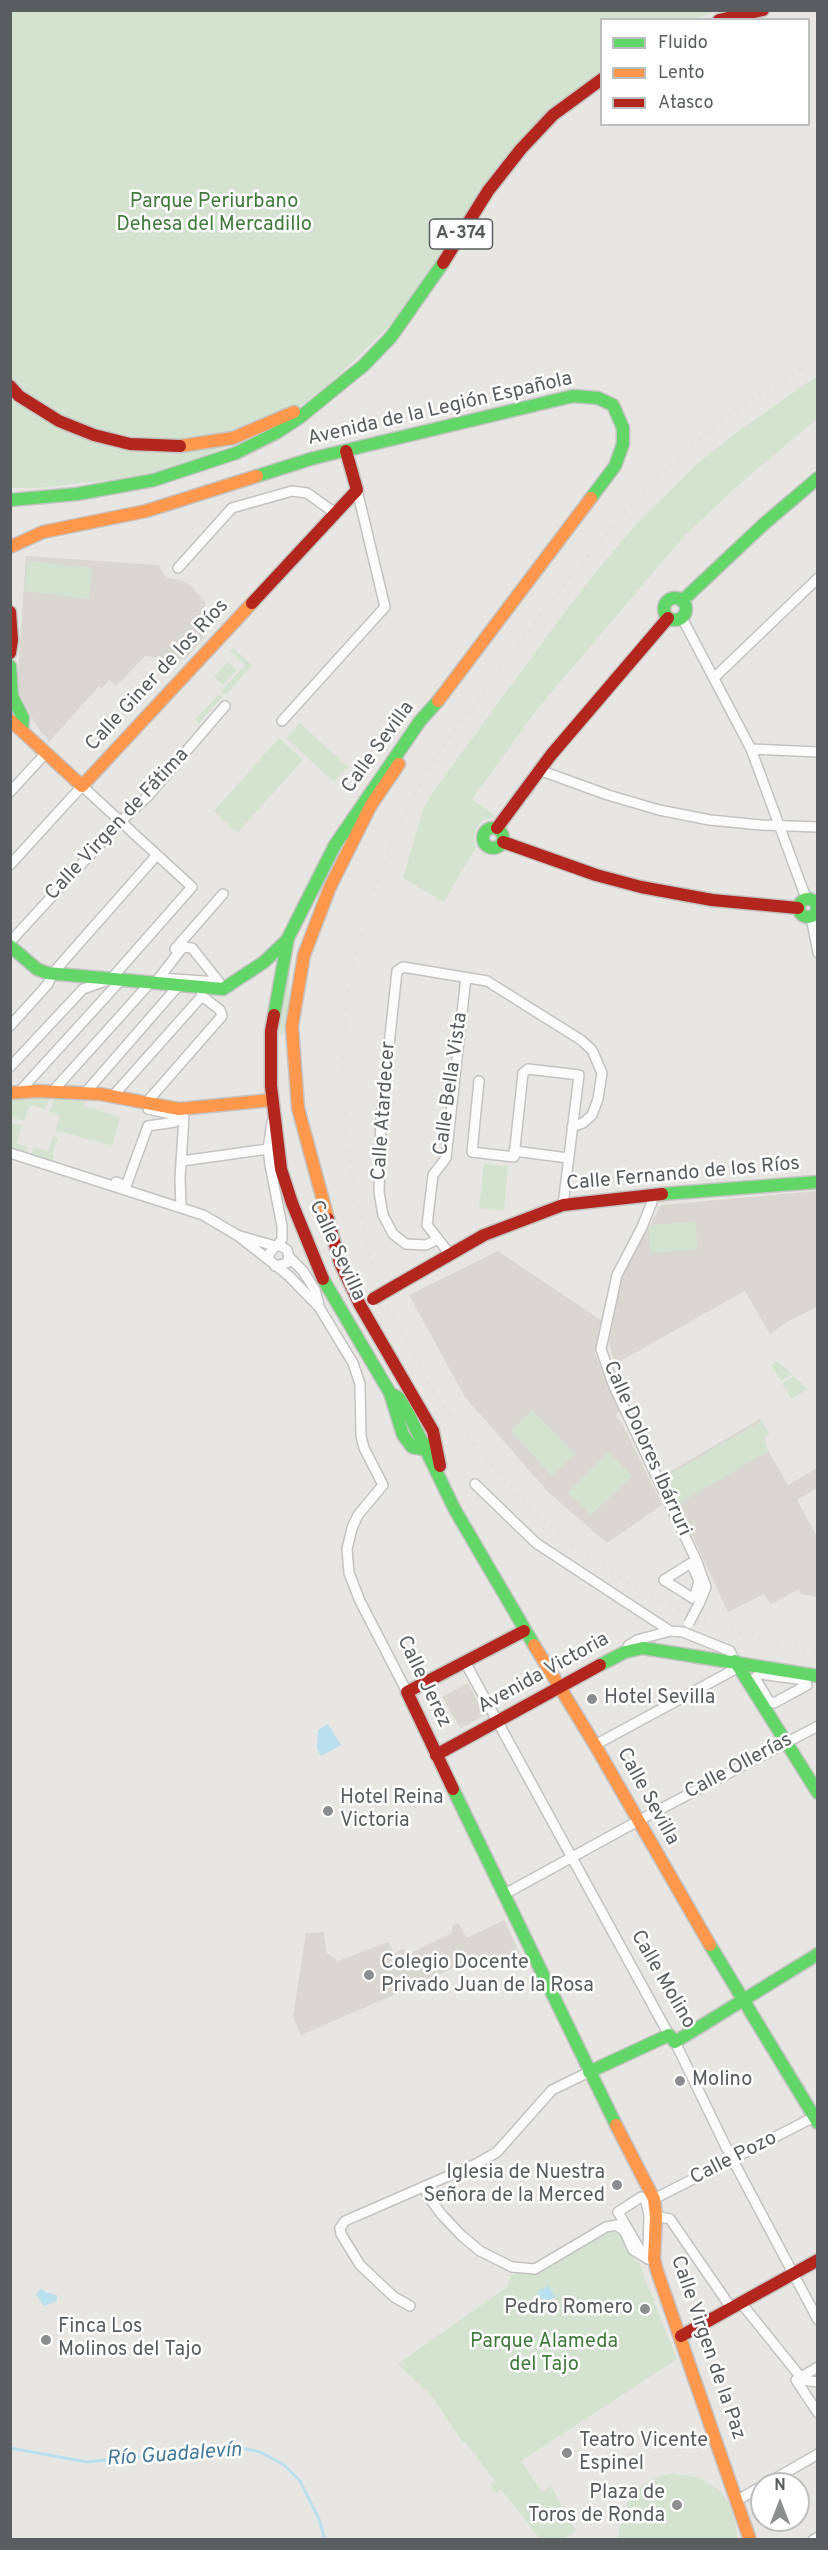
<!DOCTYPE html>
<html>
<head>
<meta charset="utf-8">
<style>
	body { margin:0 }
	#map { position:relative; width:828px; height:2550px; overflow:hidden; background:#e8e6e2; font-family:Overpass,sans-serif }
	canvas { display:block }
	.frame { position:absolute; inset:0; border:12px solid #595d60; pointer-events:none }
	.legend { position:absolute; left:600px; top:18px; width:210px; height:108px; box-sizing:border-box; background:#fff; border:2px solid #bdbebf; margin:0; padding:8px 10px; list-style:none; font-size:18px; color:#595d60 }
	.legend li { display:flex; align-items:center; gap:12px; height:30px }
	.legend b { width:30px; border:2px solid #bdbebf }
	.north { position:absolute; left:750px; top:2472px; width:60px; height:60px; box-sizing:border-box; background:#fff; border:2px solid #bdbebf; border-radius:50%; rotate:0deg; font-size:16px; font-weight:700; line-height:24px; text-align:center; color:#595d60 }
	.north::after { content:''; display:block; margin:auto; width:21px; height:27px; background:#8b8d8e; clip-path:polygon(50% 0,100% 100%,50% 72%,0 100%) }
</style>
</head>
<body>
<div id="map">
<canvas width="828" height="2550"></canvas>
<div class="frame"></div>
<ul class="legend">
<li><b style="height:8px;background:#63d668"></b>Fluido</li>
<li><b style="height:8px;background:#ff974d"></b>Lento</li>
<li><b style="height:8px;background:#b3261e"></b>Atasco</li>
</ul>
<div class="north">N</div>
</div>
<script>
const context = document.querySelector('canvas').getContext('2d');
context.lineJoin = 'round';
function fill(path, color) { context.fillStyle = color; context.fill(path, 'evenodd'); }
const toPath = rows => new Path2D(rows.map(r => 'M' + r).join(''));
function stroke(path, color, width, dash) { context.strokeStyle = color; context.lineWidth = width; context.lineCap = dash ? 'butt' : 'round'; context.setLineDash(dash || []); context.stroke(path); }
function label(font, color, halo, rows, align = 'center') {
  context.font = font + ' Overpass,sans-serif'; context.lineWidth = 5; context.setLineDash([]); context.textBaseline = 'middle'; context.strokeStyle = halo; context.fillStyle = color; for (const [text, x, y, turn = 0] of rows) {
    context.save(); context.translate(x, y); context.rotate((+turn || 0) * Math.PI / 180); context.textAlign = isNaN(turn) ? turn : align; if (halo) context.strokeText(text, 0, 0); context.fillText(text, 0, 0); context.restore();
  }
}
const education = toPath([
	[26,556,159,565,166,578,180,580,189,584,205,602,207,628,203,639,185,659,170,660,145,656,116,686,109,680,102,688,99,686,48,743,47,737,42,734,33,720,17,688],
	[817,1191,817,1307,788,1321,770,1334,745,1291,615,1364,609,1342,622,1276,661,1205],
	[498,1251,602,1321,595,1354,619,1411,615,1416,622,1423,662,1505,607,1543,549,1493,465,1397,409,1295],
	[760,1419,769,1433,766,1436,764,1443,788,1485,817,1468,817,1488,797,1500,817,1536,817,1597,801,1594,799,1589,771,1604,764,1594,728,1612,664,1475],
	[468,1683,485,1715,460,1728,442,1697],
	[504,1920,520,1953,484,1972,475,1956,433,1978,301,2035,293,2017,306,1933,324,1932,326,1952,338,1961,388,1942,394,1953,404,1949,407,1955,452,1933,452,1926,458,1923,467,1938]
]);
const green = toPath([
	[11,11,716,11,696,19,602,20,601,70,568,97,466,216,439,256,419,291,392,323,334,380,298,408,261,430,215,452,158,471,110,480,37,488,11,488],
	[817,376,817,419,744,480,685,535,539,707,472,799,496,816,484,820,476,828,474,837,476,847,444,902,403,878,419,823,425,805,435,789,567,609,601,566,638,522,697,464,740,430],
	[28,561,92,568,89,599,24,591],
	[233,648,252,665,226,695,221,691,245,665,230,651],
	[228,662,237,670,223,685,214,677],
	[219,694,222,697,199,723,195,720],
	[300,723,348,767,334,782,286,738],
	[279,738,303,760,237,833,214,811],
	[287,971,289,971,290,975,287,1029,282,1035,277,1032],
	[57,1095,86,1097,84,1106,120,1117,112,1146,55,1130,60,1115,49,1112],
	[11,1096,51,1096,45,1109,30,1105,24,1121,11,1117],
	[11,1123,22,1126,16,1143,27,1147,26,1152,11,1147],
	[53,1136,58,1138,53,1152,53,1162,31,1154,34,1148,48,1151],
	[484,1164,508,1166,504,1210,479,1208],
	[696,1222,697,1250,650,1253,648,1225],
	[777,1361,792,1374,781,1381,771,1365],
	[794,1376,808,1389,791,1399,782,1383],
	[532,1410,575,1454,552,1476,511,1431],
	[761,1421,769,1433,764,1439,769,1451,678,1504,665,1477],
	[609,1452,632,1476,591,1515,568,1493],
	[611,2230,622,2235,635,2262,638,2261,677,2359,521,2461,542,2492,551,2486,576,2531,566,2537,567,2540,540,2539,501,2489,496,2493,490,2485,495,2481,465,2442,463,2443,431,2395,398,2364,508,2286,510,2278,515,2273,534,2275,546,2270],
	[673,2473,699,2478,719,2490,727,2499,732,2511,736,2526,737,2539,618,2539,622,2511,630,2498,645,2483,660,2476]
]);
const water = toPath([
	[328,1724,341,1745,321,1756,317,1749,318,1730],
	[548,2286,555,2297,544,2303,537,2292],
	[41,2289,47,2293,57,2295,57,2301,44,2306,36,2294]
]);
const stream = toPath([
	[10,2448,87,2462,221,2448,241,2448,260,2452,284,2465,300,2481,319,2519,325,2540]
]);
const street = toPath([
	[178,568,232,508,292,491,307,493,335,513],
	[682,618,751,749,806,898],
	[715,677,818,578],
	[282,721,385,607,357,490],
	[751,749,818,752],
	[539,770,608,795,659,810,710,820,761,825,818,827],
	[10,792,45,754],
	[10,865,82,786,192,887,111,979,83,989,10,1067],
	[811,917,818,953],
	[10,942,121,821,147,797,225,706],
	[183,947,192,948,219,982,159,978,183,947],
	[175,949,223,894],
	[10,1026,48,984,52,974,156,856],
	[479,1081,472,1152,514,1157,523,1073,528,1069,579,1075,563,1205],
	[19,1092,121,980],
	[52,1092,150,983],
	[85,1093,179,985],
	[112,1097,202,996],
	[146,1103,222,1016,220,1010,202,996,200,987],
	[179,1109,184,1118,180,1178,181,1207],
	[272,1122,268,1149,270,1165,282,1226,282,1239,277,1246],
	[514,1151,568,1158],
	[10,1153,203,1215,237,1235,269,1260,289,1276,319,1307,353,1363,360,1384,361,1436,364,1448,383,1485,358,1515,352,1528,347,1549,349,1573,360,1601,407,1692],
	[182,1161,268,1149],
	[116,1182,126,1186,148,1126,175,1122,175,1115,148,1109],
	[652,1194,652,1202,642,1227,617,1275,601,1349,613,1384,697,1562,706,1587,699,1604],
	[240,1236,275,1246],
	[438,1239,426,1245,406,1244,393,1234,383,1215,379,1192,381,1119,397,971,403,967,487,981,581,1040,592,1050,602,1073,598,1099,592,1115,583,1123,572,1127],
	[449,1253,427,1225,433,1175,446,1158,466,977],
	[289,1257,303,1271,315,1290,319,1305],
	[269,1260,269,1254,275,1246,281,1246,287,1250,289,1257,287,1263,275,1266],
	[475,1484,536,1543,670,1631],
	[691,1563,699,1581,694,1599,664,1580,691,1563],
	[625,1652,629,1645,637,1640,670,1631,683,1632,730,1651,735,1661],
	[465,1662,669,2035],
	[760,1674,805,1680,807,1685,774,1703,769,1701,755,1678,760,1674],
	[595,1745,739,1667],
	[503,1895,638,1821,818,1726],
	[675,2042,728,2151,818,2320],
	[424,2187,428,2196,442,2215,462,2236,480,2251,512,2267,535,2269,606,2227,617,2225,625,2232,633,2250,648,2259,654,2259],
	[641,2197,645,2198,649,2215,648,2249,645,2252,640,2250,618,2212,641,2197],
	[654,2199,818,2115],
	[656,2216,670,2219,732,2309],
	[742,2304,803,2380,818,2382],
	[410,2306,394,2297,360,2265,341,2234,340,2228,345,2221,478,2163,497,2152,552,2090,589,2072],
	[818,2367,796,2380,818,2413],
	[766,2484,818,2454],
	[738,2500,762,2486],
	[813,2540,818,2537]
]);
const fast = toPath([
	[257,476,314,458,573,396,598,398,613,405,623,428,623,444,615,466,591,498],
	[10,500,77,494,154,480,236,453,276,433,299,418,364,365,391,337,443,263],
	'664 609a11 11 0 1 1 22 0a11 11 0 1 1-22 0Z',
	[682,601,765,523,818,478],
	[10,666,12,696,23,718,22,730],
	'483 838a10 10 0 1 1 20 0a10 10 0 1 1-20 0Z',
	'799 908a9 9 0 1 1 18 0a9 9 0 1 1-18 0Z',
	[10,946,37,969,47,973,223,989,264,962,288,939],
	[274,1015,288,938,335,845,420,721,438,701],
	[662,1194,818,1182],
	[323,1279,390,1393,399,1398,409,1415,455,1510,534,1645],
	[390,1393,403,1435,412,1447,423,1449,431,1443],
	[735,1661,818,1793],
	[600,1665,625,1652,643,1648,818,1676],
	[453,1789,616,2125],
	[710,1945,818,2123],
	[589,2072,669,2035,675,2042,818,1954]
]);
const slow = toPath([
	[180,446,233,438,294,412],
	[10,547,43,532,146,511,257,476],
	[438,701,591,498],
	[10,720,82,786,252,603],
	[10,1093,37,1091,100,1094,179,1109,272,1100],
	[328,1219,298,1108,292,1026,304,955,330,887,371,805,399,764],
	[534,1645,595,1745,710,1945],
	[616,2125,654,2199,656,2216,654,2259,657,2271,750,2540]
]);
const jam = toPath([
	[719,20,763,10],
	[443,263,488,191,521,149,553,115,602,79],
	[10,386,19,396,59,421,94,435,130,444,180,446],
	[252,603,357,490,346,451],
	[10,612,12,640,10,653],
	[497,828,551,755,668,618],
	[503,842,596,875,641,887,712,900,798,908],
	[274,1015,271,1031,271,1086,281,1169,292,1203,323,1279],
	[328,1219,340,1263,360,1305,433,1431,440,1466],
	[397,1285,484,1235,563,1205,662,1194],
	[436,1755,600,1665],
	[453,1789,407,1692,524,1631],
	[681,2336,818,2260]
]);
const rail = toPath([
	[818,359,752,399,710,430,647,487,568,579,453,732,424,777,399,824,369,903,350,978,345,1020,343,1063,346,1135,352,1176,371,1261,387,1305,433,1391,463,1432,533,1512,577,1549,614,1574,654,1598,705,1620,743,1634,818,1653]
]);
const streetBridge = toPath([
	[689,1623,699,1604]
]);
const jamBridge = toPath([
	[373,1299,397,1285]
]);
const markers = [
	[592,1699,6,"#8b8d8e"],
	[328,1811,6,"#8b8d8e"],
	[369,1975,6,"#8b8d8e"],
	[680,2081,6,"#8b8d8e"],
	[617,2185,6,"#8b8d8e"],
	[645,2309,6,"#8b8d8e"],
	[46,2340,6,"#8b8d8e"],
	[567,2453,6,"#8b8d8e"],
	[677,2505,6,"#8b8d8e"]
];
const shields = [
	[461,234,63]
];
const shieldNames = [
	["A-374",461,234]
];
const parkNames = [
	["Parque Periurbano",214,203],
	["Dehesa del Mercadillo",214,226],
	["Parque Alameda",544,2343],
	["del Tajo",544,2366]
];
const streetNames = [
	["Avenida de la Legión Española",440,410,-13],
	["Calle Giner de los Ríos",158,676,-47],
	["Calle Sevilla",379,748,-54],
	["Calle Virgen de Fátima",118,825,-47],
	["Calle Bella Vista",452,1084,-82],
	["Calle Atardecer",385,1111,-86],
	["Calle Fernando de los Ríos",683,1175,-5],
	["Calle Sevilla",336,1251,65],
	["Calle Dolores Ibárruri",646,1449,66],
	["Avenida Victoria",544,1674,-29],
	["Calle Jerez",423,1682,64],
	["Calle Ollerías",739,1767,-28],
	["Calle Sevilla",647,1797,61],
	["Calle Molino",662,1980,60],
	["Calle Pozo",734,2159,-27],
	["Calle Virgen de la Paz",707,2348,71]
];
const poiNames = [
	["Hotel Sevilla",604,1699],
	["Hotel Reina",340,1799],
	["Victoria",340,1822],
	["Colegio Docente",381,1964],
	["Privado Juan de la Rosa",381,1987],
	["Molino",692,2081],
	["Iglesia de Nuestra",605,2174,"right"],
	["Señora de la Merced",605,2197,"right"],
	["Pedro Romero",633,2309,"right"],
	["Finca Los",58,2328],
	["Molinos del Tajo",58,2351],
	["Teatro Vicente",579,2442],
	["Espinel",579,2465],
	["Plaza de",665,2494,"right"],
	["Toros de Ronda",665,2517,"right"]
];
const waterNames = [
	["Río Guadalevín",174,2456,-4]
];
fill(education, '#dad6d2');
fill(green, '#d4e3cf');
fill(water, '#badfef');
stroke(stream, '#badfef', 3);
stroke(street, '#c4c3c3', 12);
stroke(fast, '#c3c3c3', 15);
stroke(slow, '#c3c3c3', 15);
stroke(jam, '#c3c3c3', 15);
stroke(street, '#fcfbfb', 9);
stroke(fast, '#63d668', 12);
stroke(slow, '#ff974d', 12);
stroke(jam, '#b3261e', 12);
stroke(rail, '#e0e0df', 3, [1.5, 8]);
stroke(streetBridge, '#c4c3c3', 12, []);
stroke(jamBridge, '#c3c3c3', 15, []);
stroke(streetBridge, '#fcfbfb', 9);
stroke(jamBridge, '#b3261e', 12);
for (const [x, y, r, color] of markers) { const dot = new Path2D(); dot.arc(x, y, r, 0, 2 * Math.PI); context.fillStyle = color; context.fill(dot); stroke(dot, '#fff', 2); }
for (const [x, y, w] of shields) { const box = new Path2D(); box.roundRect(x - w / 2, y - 15, w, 30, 4.5); context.fillStyle = '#fff'; context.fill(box); stroke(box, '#595d60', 1.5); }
label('bold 18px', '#595d60', null, shieldNames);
label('20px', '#417b3c', '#fff', parkNames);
label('20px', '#595d60', '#fff', streetNames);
label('20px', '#595d60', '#fff', poiNames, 'left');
label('italic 21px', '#44799c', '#fff', waterNames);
</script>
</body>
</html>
